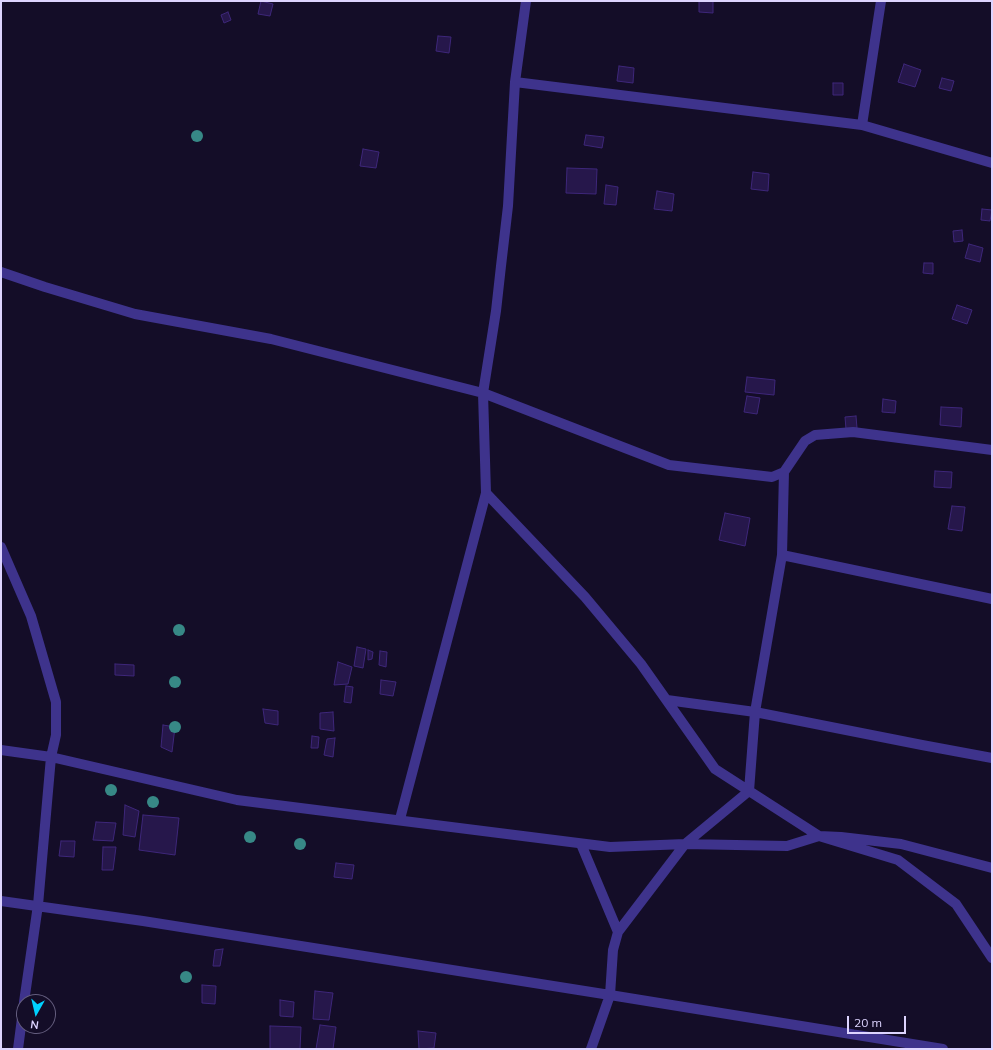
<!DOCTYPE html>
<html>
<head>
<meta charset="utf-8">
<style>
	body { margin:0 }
	#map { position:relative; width:993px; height:1050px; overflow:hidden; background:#140d28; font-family:Mulish,sans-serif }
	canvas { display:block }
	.frame { position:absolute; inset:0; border:2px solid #ddd4ff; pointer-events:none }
	.north { position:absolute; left:16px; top:994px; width:40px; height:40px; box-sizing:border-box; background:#140d28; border:1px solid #645d7e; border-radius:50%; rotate:188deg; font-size:11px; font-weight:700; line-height:16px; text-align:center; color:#ddd4ff }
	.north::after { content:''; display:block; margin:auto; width:14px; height:18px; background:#00d1ff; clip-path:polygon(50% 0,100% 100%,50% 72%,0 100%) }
	.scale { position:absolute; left:847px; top:1016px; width:59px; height:18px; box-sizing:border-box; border:2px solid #ddd4ff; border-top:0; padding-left:5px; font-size:12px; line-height:14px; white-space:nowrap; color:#ddd4ff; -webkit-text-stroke:3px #140d28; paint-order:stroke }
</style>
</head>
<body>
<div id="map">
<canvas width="993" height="1050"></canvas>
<div class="frame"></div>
<div class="north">N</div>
<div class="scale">20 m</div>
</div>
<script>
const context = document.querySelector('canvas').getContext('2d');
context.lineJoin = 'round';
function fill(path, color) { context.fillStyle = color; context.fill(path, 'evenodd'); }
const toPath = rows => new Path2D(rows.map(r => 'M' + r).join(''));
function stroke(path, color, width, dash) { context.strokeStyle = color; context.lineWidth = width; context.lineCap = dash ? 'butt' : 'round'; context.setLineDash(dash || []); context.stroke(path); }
const building = toPath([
	[261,1,273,4,270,16,258,14,261,1],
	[699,1,713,1,713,13,699,12,699,1],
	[228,12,231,20,224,23,221,15,228,12],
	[438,36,451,37,449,53,436,51,438,36],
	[904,64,921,70,915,87,898,82,904,64],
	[619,66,634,68,633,83,617,81,619,66],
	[942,78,954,81,951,91,939,88,942,78],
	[833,83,843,83,843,95,833,95,833,83],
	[586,135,604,137,602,148,584,145,586,135],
	[363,149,379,152,376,168,360,166,363,149],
	[567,168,597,169,596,194,566,193,567,168],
	[753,172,769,174,768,191,751,189,753,172],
	[606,185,618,187,616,205,604,204,606,185],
	[657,191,674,194,672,211,654,209,657,191],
	[982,209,992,210,990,221,981,220,982,209],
	[962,230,963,241,954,242,953,231,962,230],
	[969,244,983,248,980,262,965,258,969,244],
	[924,263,933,263,933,274,923,273,924,263],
	[957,305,972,310,967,324,952,319,957,305],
	[747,377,775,380,774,395,745,392,747,377],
	[747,396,760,398,757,414,744,412,747,396],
	[883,399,896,401,895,413,882,412,883,399],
	[941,407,962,408,961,427,940,425,941,407],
	[856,416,857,428,846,429,845,417,856,416],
	[935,471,952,472,951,488,934,487,935,471],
	[952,506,965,507,962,531,948,529,952,506],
	[725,513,750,518,745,546,719,540,725,513],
	[357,647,366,649,363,668,354,666,357,647],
	[368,650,373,652,372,659,368,660,368,650],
	[380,651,387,652,386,667,379,665,380,651],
	[338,662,352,667,348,684,334,685,338,662],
	[115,664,134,665,134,676,115,675,115,664],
	[381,680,396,682,393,696,380,694,381,680],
	[346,686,353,687,351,703,344,702,346,686],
	[263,709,278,711,278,725,265,723,263,709],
	[333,712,334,731,320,729,320,713,333,712],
	[163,725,175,727,172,752,161,747,163,725],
	[312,736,319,737,318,748,311,748,312,736],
	[335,738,333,757,324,755,327,739,335,738],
	[125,805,139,811,135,837,123,835,125,805],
	[143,815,179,818,175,855,139,850,143,815],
	[96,822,116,823,113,841,93,840,96,822],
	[61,841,75,841,74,857,59,856,61,841],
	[103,847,116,847,113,870,102,870,103,847],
	[336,863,354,865,352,879,334,877,336,863],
	[223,949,220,966,213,966,215,950,223,949],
	[202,985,216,986,215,1004,202,1003,202,985],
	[315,991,333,993,329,1020,313,1019,315,991],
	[280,1000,294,1002,293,1017,280,1016,280,1000],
	[320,1025,336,1027,333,1049,316,1049,320,1025],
	[270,1026,301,1027,300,1049,270,1049,270,1026],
	[418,1031,436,1033,434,1048,419,1049,418,1031]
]);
const street = toPath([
	[515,82,862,125,992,163],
	[862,125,881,1],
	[1,272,45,287,135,314,271,339,483,393,669,465,772,477,784,472,805,441,815,435,853,432,992,450],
	[486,493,585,597,641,664,715,769,819,836,898,860,956,904,992,958],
	[1,547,31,616,56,702,56,735,51,757,38,905,24,1002],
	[782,555,992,599],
	[667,700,755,712,922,745,992,758],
	[1,750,51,757,237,800,610,847,685,844,787,846,819,836,841,837,901,844,992,868],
	[400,819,486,493,483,393,496,311,501,266,508,206,515,82,526,1],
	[581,844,618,932,613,950,610,995,591,1049],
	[1,901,143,921,610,995,943,1049],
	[618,932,685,844,749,791,755,712,782,555,784,472],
	[18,1049,24,1003]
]);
const trees = [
	[197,136],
	[179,630],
	[175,682],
	[175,727],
	[111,790],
	[153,802],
	[250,837],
	[300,844],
	[186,977]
];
fill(building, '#26174b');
stroke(building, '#3e277a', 1);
stroke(street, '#3e338c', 10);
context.fillStyle = '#378886';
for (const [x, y] of trees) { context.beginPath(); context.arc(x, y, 6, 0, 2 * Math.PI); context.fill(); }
</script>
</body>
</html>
